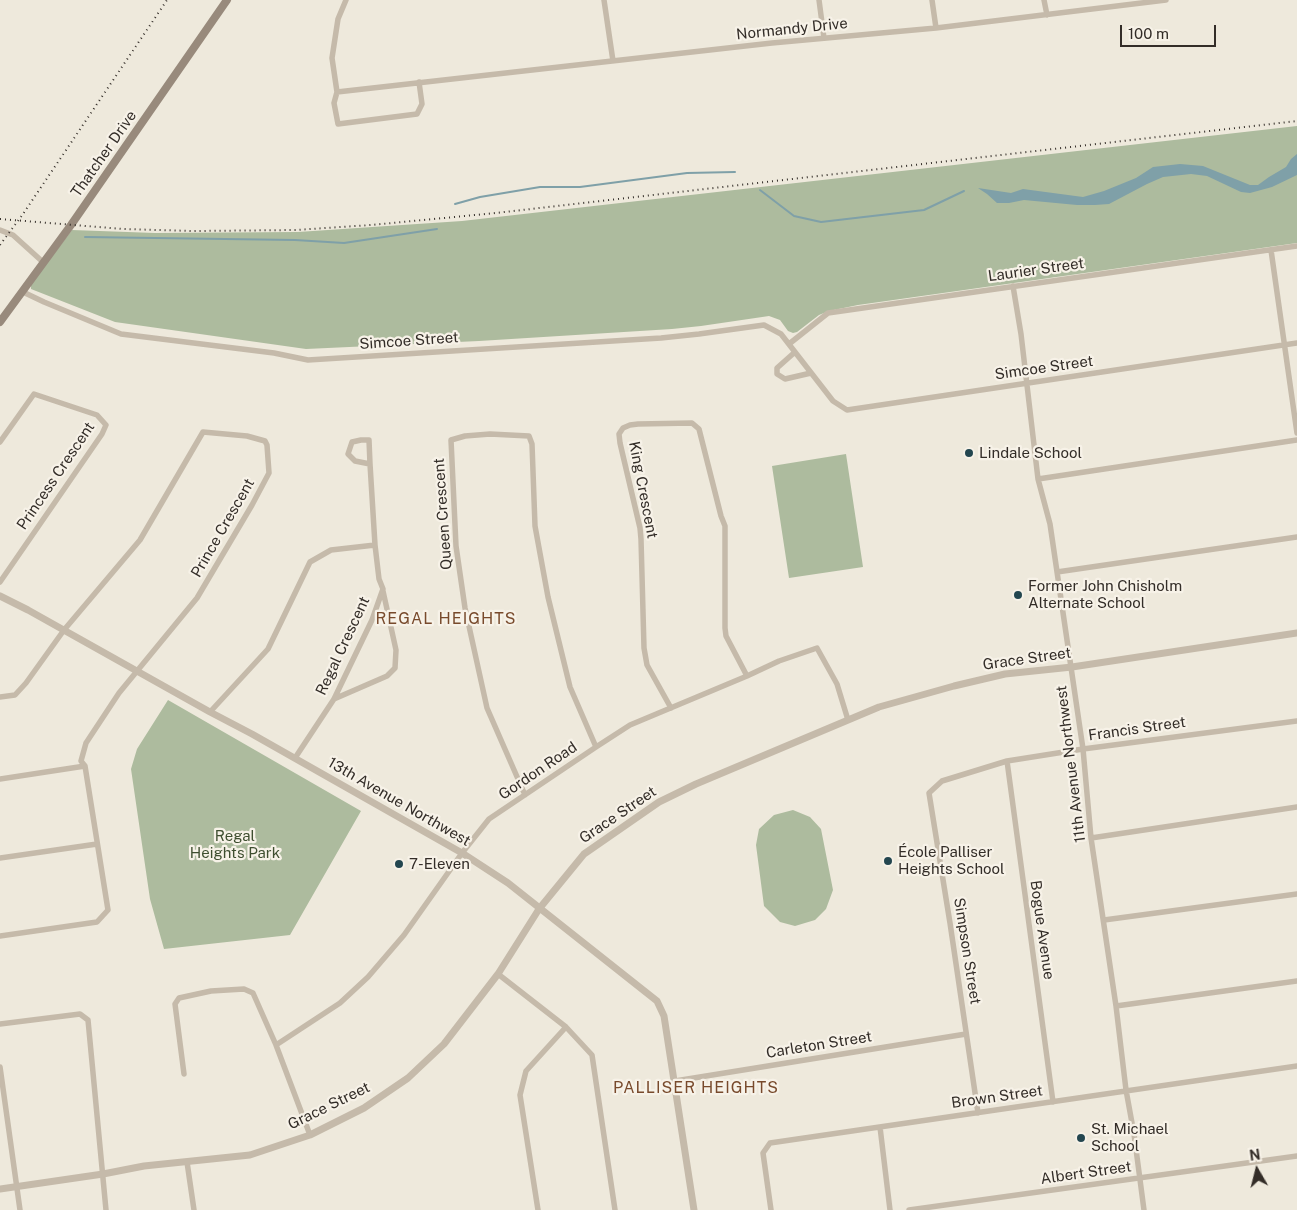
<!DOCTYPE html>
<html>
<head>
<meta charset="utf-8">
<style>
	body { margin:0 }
	#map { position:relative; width:1297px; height:1210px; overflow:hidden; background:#eee9dc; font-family:"Public Sans",sans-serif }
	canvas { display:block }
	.north { position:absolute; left:1232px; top:1145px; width:50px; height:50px; -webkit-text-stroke:4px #f7f2e8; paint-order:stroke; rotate:352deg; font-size:14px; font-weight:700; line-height:20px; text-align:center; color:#332d28 }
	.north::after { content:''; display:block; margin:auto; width:18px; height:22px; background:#332d28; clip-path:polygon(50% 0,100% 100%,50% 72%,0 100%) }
	.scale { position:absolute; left:1120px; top:25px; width:96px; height:22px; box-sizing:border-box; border:2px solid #332d28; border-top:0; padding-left:6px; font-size:15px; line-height:18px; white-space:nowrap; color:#332d28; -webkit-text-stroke:4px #f7f2e8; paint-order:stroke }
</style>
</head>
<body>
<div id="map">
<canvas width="1297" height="1210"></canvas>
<div class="north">N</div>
<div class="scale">100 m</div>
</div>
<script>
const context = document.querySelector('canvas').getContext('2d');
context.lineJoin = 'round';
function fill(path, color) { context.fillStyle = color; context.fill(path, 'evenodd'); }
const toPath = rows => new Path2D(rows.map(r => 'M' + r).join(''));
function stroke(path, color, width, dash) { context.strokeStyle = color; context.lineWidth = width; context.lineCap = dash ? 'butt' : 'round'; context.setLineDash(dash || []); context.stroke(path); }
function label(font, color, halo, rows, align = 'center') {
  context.font = font + ' "Public Sans",sans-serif'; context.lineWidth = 4.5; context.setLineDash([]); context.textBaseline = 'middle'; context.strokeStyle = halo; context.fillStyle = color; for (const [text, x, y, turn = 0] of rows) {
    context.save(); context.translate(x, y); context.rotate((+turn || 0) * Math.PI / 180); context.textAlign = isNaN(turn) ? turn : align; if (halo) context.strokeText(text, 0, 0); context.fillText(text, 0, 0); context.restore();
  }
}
const green = toPath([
	[1297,126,1297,243,858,305,829,311,819,315,797,332,793,333,788,331,780,320,769,316,701,326,672,329,479,341,306,349,115,322,31,289,31,284,72,230,155,233,298,232,462,221],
	[846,454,863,567,789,578,772,466],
	[168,700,361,811,290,935,164,949,150,899,131,769,137,749],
	[793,810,810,817,821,829,833,890,826,909,815,920,795,926,780,922,764,906,756,845,759,829,774,815]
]);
const water = toPath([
	[1297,154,1297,175,1272,187,1250,193,1241,192,1207,176,1191,174,1163,177,1147,184,1109,204,1095,205,1077,205,1024,200,1009,203,997,203,987,194,978,188,1011,193,1023,189,1083,197,1104,191,1136,178,1153,167,1180,164,1203,166,1250,185,1258,185,1269,177,1286,167,1291,159]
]);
const stream = toPath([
	[760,190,794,216,821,222,924,210,964,191],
	[455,204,480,197,540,187,580,187,687,173,735,172],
	[85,237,295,240,344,243,437,229]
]);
const minor = toPath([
	[346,0,338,19,332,58,337,92,772,43,936,28,1166,0],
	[604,0,613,61],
	[819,0,824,38],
	[932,0,936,28],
	[1044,0,1047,15],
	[337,92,334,103,338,124,417,114,422,104,419,82],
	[0,230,13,235,44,263],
	[1271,250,1297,433],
	[1013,286,1021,334,1038,479,1050,524,1083,749,1091,838,1116,1006,1126,1090,1134,1134,1144,1210],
	[23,292,44,302,121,334,274,353,308,360,661,338,699,334,764,325,781,334,833,401,847,410,1297,343],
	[789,344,828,313,1297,246],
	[795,352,777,368,777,374,785,379,811,373],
	[0,442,34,394,97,415,106,425,102,434,0,582],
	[370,464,369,440,361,440,352,442,348,454,355,461,370,464,375,545],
	[1038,479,1297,440],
	[1057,572,1297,537],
	[0,697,15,695,26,683,64,630,140,540,203,432,247,436,265,441,267,445,269,473,252,505,197,598,119,693,86,743,81,761,85,766,108,910,97,922,0,936],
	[334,699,387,676,395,668,396,650,383,591],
	[671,708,647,665,644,648,641,539,640,528,620,443,619,434,623,428,630,425,638,424,692,423,699,429,721,516,725,526,725,628,726,636,747,676],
	[210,712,268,649,310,562,331,550,375,545,379,579,383,589,372,620,334,699,295,758],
	[1007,761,1053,1102],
	[0,779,85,766],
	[525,795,487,708,465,608,456,546,451,440,465,436,490,434,529,436,532,444,535,526,548,597,570,687,596,747],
	[1091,838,1297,807],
	[0,858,97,844],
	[1104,920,1297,894],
	[498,974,566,1027,592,1055,615,1210],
	[1116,1006,1297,981],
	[0,1024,80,1014,88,1020,106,1210],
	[276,1045,340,1003,368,977,404,935,462,853,489,819,596,747,630,725,747,676,779,661,817,648,837,684,848,720],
	[0,1067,20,1210],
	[184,1074,175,1004,179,998,211,991,244,989,253,993,276,1045,310,1135],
	[675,1081,966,1034],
	[978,1113,950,923,929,793,942,781,1007,761,1083,749,1297,721],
	[880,1127,890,1210],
	[187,1162,194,1210],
	[538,1210,520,1095,526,1071,566,1027],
	[771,1210,763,1153,770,1143,1297,1066],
	[909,1210,1297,1156]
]);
const tertiary = toPath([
	[0,596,28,610,210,712,252,734,462,853,508,883,657,1001,664,1016,694,1210],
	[0,1189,103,1174,144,1166,250,1155,310,1135,364,1108,408,1078,444,1044,498,974,539,909,584,854,659,802,696,784,879,707,954,686,1005,674,1072,667,1297,633]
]);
const secondary = toPath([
	[0,322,71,225,227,0]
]);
const rail = toPath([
	[0,219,123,229,193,231,296,230,371,225,496,213,1297,121],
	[0,245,23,214,167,0]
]);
const markers = [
	[969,453,5,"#23464f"],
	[1018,595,5,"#23464f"],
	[888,861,5,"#23464f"],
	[399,864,5,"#23464f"],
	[1081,1138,5,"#23464f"]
];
const streetNames = [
	["Normandy Drive",792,29,-6],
	["Thatcher Drive",104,154,-55],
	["Laurier Street",1036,270,-8],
	["Simcoe Street",409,341,-4],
	["Simcoe Street",1044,368,-8],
	["Princess Crescent",56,476,-56],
	["King Crescent",643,490,79],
	["Queen Crescent",443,514,-94],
	["Prince Crescent",223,528,-60],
	["Regal Crescent",343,646,-65],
	["Grace Street",1027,659,-8],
	["Francis Street",1137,729,-8],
	["11th Avenue Northwest",1071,764,-97],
	["Gordon Road",538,771,-34],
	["13th Avenue Northwest",399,802,30],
	["Grace Street",618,815,-34],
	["Bogue Avenue",1042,930,82],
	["Simpson Street",967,951,81],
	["Carleton Street",819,1045,-9],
	["Brown Street",997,1097,-8],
	["Grace Street",329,1106,-26],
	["Albert Street",1086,1173,-8]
];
const poiNames = [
	["Lindale School",979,453],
	["Former John Chisholm",1028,586],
	["Alternate School",1028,603],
	["École Palliser",898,852],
	["Heights School",898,869],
	["7-Eleven",409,864],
	["St. Michael",1091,1129],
	["School",1091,1146]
];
const parkNames = [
	["Regal",235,836],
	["Heights Park",235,853]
];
const neighbourhoodNames = [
	["REGAL HEIGHTS",446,619],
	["PALLISER HEIGHTS",696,1088]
];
fill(green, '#adbb9e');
fill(water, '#7fa0a8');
stroke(stream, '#7fa0a8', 2);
stroke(minor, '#c5baaa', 5.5);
stroke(tertiary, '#c5baaa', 7);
stroke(secondary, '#988a7c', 8);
stroke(rail, '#332d28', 2, [1, 4]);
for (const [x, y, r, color] of markers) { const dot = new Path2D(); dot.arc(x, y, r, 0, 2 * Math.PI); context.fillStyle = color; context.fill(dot); stroke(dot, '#f7f2e8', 2); }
label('15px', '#332d28', '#f7f2e8', streetNames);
label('15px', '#332d28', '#f7f2e8', poiNames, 'left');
label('15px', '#3e4e2f', '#f7f2e8', parkNames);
context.letterSpacing = '1px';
label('16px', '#784a2c', '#f7f2e8', neighbourhoodNames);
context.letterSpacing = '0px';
</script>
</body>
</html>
